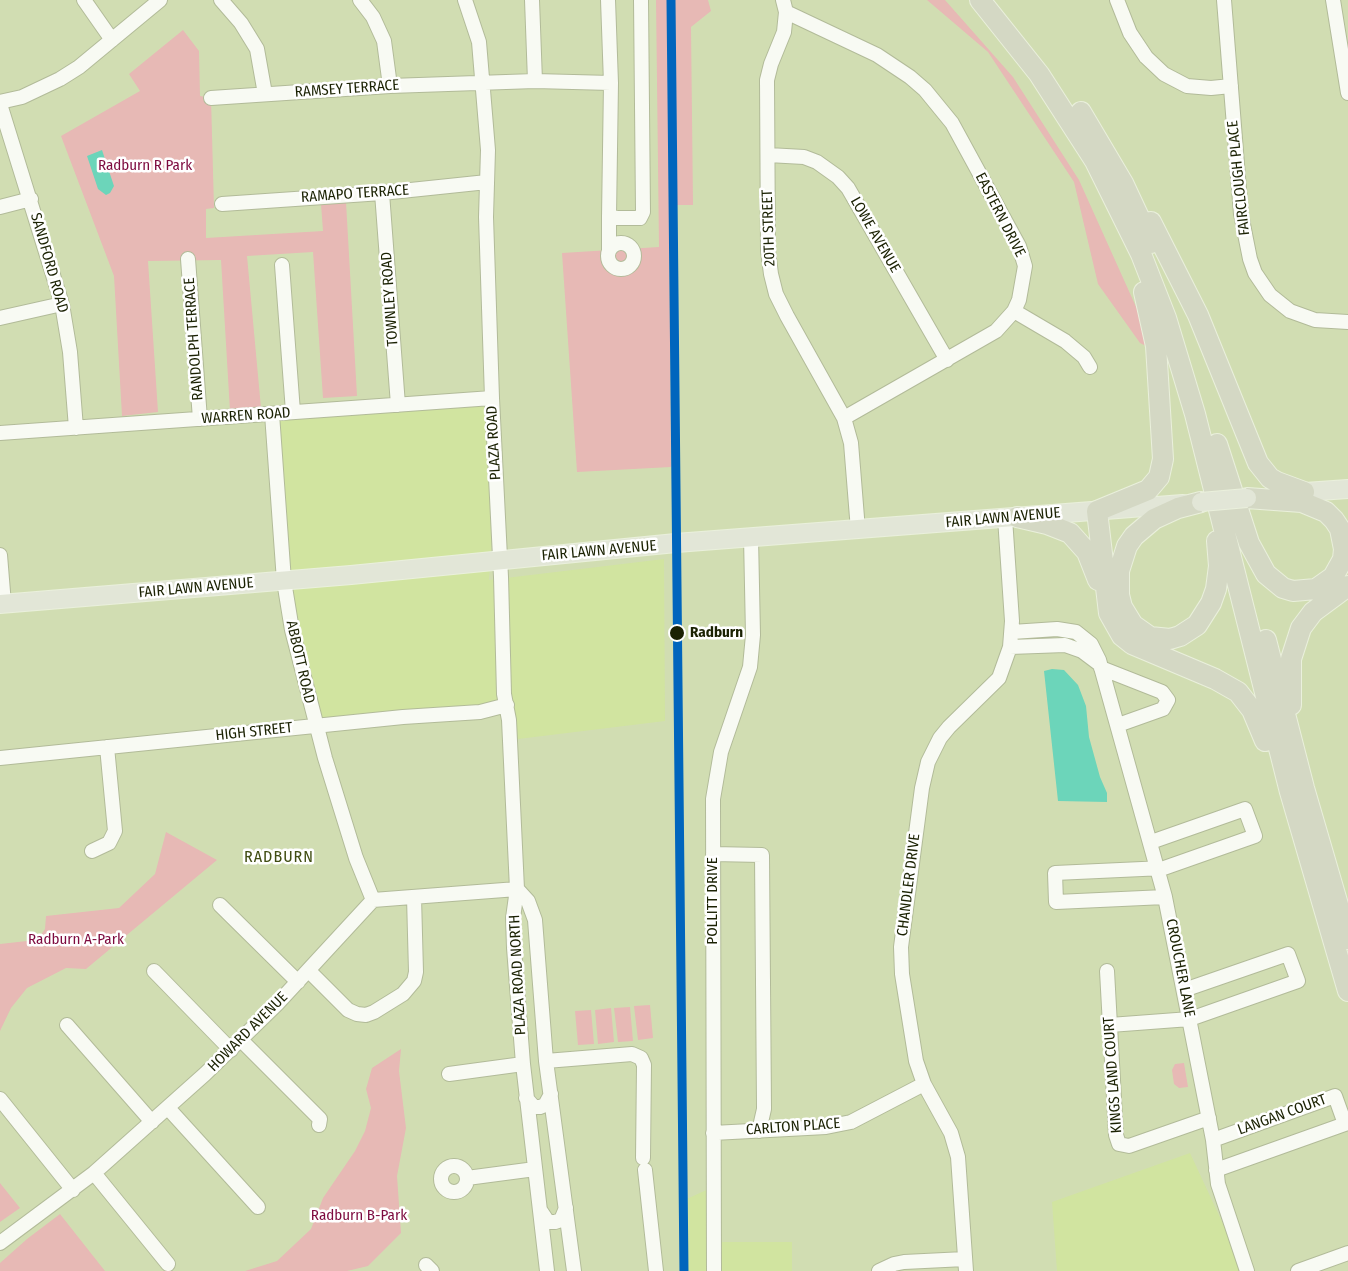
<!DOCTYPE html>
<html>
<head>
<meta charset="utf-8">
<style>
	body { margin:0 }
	canvas { display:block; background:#d1ddb2 }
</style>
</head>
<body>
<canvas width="1348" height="1271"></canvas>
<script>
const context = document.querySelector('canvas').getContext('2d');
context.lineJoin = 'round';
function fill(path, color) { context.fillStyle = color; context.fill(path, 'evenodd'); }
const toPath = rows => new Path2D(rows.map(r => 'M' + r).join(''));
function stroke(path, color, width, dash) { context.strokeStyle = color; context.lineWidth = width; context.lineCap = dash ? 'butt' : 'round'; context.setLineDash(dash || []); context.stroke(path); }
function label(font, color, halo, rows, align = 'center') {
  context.font = font + ' "Fira Sans Condensed",sans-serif'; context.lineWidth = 5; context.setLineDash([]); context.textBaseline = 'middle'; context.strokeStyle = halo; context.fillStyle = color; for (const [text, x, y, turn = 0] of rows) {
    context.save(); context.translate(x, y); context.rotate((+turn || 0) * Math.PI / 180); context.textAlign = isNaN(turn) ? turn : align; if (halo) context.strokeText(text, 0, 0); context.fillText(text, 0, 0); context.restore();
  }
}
const built = toPath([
	[492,398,496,486,489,580,664,559,665,721,510,740,507,705,315,725,299,660,272,414],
	[1190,1153,1245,1271,1057,1271,1052,1202],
	[713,1187,714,1242,792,1242,792,1271,681,1271,680,1202]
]);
const green = toPath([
	[656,0,708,0,711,11,691,27,693,205,669,205,671,467,577,472,562,253,659,247],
	[927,0,945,0,1013,77,1079,180,1146,329,1152,349,1140,343,1098,284,1074,182,988,52],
	[183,30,199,51,200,96,211,98,214,208,206,209,206,238,323,231,321,204,346,202,357,396,323,398,313,252,247,256,261,408,230,411,221,260,148,261,158,412,122,416,114,276,61,136,140,91,129,74],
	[166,832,217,860,86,969,66,968,27,988,11,1008,0,1031,0,944,27,941,40,936,45,929,46,916,119,908,155,874],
	[650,1005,653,1038,638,1040,634,1006],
	[630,1007,633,1041,618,1042,614,1008],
	[611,1008,614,1042,598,1044,595,1010],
	[591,1010,594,1044,578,1045,575,1011],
	[401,1049,399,1071,406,1128,397,1176,401,1233,368,1266,347,1271,245,1271,277,1261,311,1229,323,1198,355,1151,365,1131,371,1108,366,1089,372,1068],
	[1184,1063,1188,1087,1179,1088,1174,1084,1172,1070,1175,1064],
	[0,1183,20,1208,0,1222],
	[60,1214,105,1271,0,1271,0,1263,27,1239]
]);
const water = toPath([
	[102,150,114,186,110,193,106,195,98,189,87,156],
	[1052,669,1064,670,1078,685,1086,706,1089,737,1100,777,1107,793,1107,802,1058,801,1044,671]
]);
const minor = toPath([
	[84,0,112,40],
	[221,0,241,23,257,49,265,94],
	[360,0,373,17,384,41,390,86],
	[465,0,479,42,488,150,486,217,492,398,501,577,504,694,509,720,517,889,513,918,514,948,523,1064,547,1271],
	[532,0,535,81],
	[608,0,611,83,609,217,618,218,640,218,643,212,641,0],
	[783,0,786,12,784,32,771,64,767,80,768,251,771,274,776,294,787,316,844,418,851,443,858,530],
	[1117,0,1130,33,1146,57,1164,74,1187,86,1211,88,1231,86],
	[1224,0,1241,214,1250,259,1255,273,1270,295,1290,311,1315,320,1348,322],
	[1333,0,1348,93],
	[786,12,877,55,910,77,925,90,952,123,1019,246,1025,266,1019,300,1014,311,996,331,844,418],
	[211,98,390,86,535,81,611,83],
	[0,102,22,97,60,79,79,67,160,0],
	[0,104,62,304,70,352,76,428],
	[768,155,804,157,817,162,838,177,848,188,947,360],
	[382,193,398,405],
	[222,204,382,193,487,182],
	[0,207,31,199],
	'608 256a13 13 0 1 1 26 0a13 13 0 1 1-26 0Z',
	[609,251,609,217],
	[188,259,200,419],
	[282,265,293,412],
	[1014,311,1065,341,1084,357,1090,367],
	[0,318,62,304],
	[272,414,284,581,292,630,325,758,356,858,373,900],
	[0,433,492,398],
	[0,555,4,604],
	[1012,632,1057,629,1076,632,1091,644,1099,660,1165,897,1213,1140,1218,1184,1247,1271],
	[1010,647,1065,645,1082,651,1098,663],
	[1101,668,1162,692,1168,700,1163,709,1118,725],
	[0,758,403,717,480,712,507,705],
	[1151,842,1245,809,1255,836,1164,868,1055,873,1056,902,1165,897],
	[92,851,109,843,115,831,107,747],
	[713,854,762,855,764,1109,759,1131],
	[517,889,528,901,535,920,546,1061,574,1271],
	[220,905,298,982],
	[154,971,231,1050],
	[309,971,348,1010,357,1014,366,1015,374,1012,403,994,414,981,416,972,414,897],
	[1107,971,1116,1135,1119,1144,1129,1146,1209,1118],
	[67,1025,152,1122],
	[1110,1025,1190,1019,1298,981,1288,954,1184,990],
	[241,1040,320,1119,319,1125],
	[546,1061,632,1054,641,1058,644,1065,643,1158],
	[449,1074,523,1064],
	[526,1098,534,1107,540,1107,545,1105,551,1094],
	[0,1099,73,1190],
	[168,1108,258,1207],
	[713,1133,826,1127,851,1122,924,1084],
	[1213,1140,1335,1096,1345,1124,1216,1170],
	'441 1179a13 13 0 1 1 26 0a13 13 0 1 1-26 0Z',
	[645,1170,656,1271],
	[94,1173,168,1264],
	[467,1178,535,1169],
	[540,1210,548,1222,555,1222,561,1220,566,1208],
	[0,1243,94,1173,205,1074,277,1004,373,900,517,889],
	[426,1265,432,1271],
	[714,1271,713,799,721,752,750,667,753,635,751,537],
	[879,1271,894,1264,904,1262,965,1259],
	[966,1271,958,1157,951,1133,924,1084,916,1061,902,974,901,947,922,788,928,762,940,738,949,727,999,678,1010,647,1012,621,1005,518],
	[1298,1271,1348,1253]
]);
const major = toPath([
	[1291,493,1348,489],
	[0,604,351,575,676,543,1183,504]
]);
const highway = toPath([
	[980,0,1039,74,1095,161,1141,254,1166,318,1195,414,1290,792,1348,991],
	[1081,112,1123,183,1151,243],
	[1151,222,1198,315,1258,463,1270,478,1277,482,1304,492],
	[1144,292,1156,346,1163,459,1159,477,1148,490,1097,511,1109,613,1122,636,1132,644,1215,679,1238,692,1252,710,1265,741],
	[1217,444,1249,543,1266,574,1283,588,1293,591,1316,589,1333,577,1343,559,1344,549,1340,529,1334,520,1326,512,1302,502,1247,498],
	[1201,502,1178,508,1154,519,1134,536,1127,546,1119,571,1119,595,1122,607,1133,625,1150,637,1170,639,1180,636,1197,625,1211,603,1216,589,1219,566,1217,541],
	[1017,517,1047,524,1070,533,1087,552,1098,580],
	[1266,640,1304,788,1348,939],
	[1291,705,1291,659,1301,628,1313,612,1348,586]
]);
const majorBridge = toPath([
	[1201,502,1247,498]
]);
const rail1 = toPath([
	[671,0,684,1271]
]);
const markers = [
	[677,633,8,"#1b2203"]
];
const streetNames = [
	["RAMSEY TERRACE",347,89,-4],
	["FAIRCLOUGH PLACE",1239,178,-96],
	["RAMAPO TERRACE",355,194,-4],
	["EASTERN DRIVE",1000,215,63],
	["20TH STREET",769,228,-92],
	["LOWE AVENUE",875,235,60],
	["SANDFORD ROAD",49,263,74],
	["TOWNLEY ROAD",390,299,-94],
	["RANDOLPH TERRACE",194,339,-94],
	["WARREN ROAD",246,416,-4],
	["PLAZA ROAD",494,443,-93],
	["FAIR LAWN AVENUE",1003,518,-5],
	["FAIR LAWN AVENUE",599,551,-5],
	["FAIR LAWN AVENUE",196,588,-5],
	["ABBOTT ROAD",300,662,77],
	["HIGH STREET",254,732,-6],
	["CHANDLER DRIVE",909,885,-83],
	["POLLITT DRIVE",713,901,-90],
	["CROUCHER LANE",1180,968,79],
	["PLAZA ROAD NORTH",518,975,-93],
	["HOWARD AVENUE",248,1032,-45],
	["KINGS LAND COURT",1113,1075,-94],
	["LANGAN COURT",1282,1115,-20],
	["CARLTON PLACE",793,1127,-4]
];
const parkNames = [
	["Radburn R Park",145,166],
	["Radburn A-Park",76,940],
	["Radburn B-Park",359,1216]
];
const stopNames = [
	["Radburn",690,633]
];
const neighbourhoodNames = [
	["RADBURN",279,858]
];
fill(built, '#d1e4a0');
fill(green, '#e7b9b5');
fill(water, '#6cd5ba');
stroke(minor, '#b2bb99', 16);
stroke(major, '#eaf0dc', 20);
stroke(highway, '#eaf0dc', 22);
stroke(minor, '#f8faf3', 14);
stroke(major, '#e2e6d7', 18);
stroke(highway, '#d4d8c4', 20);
stroke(majorBridge, '#eaf0dc', 20, []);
stroke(majorBridge, '#e2e6d7', 18);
stroke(rail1, '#0065bd', 9);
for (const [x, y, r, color] of markers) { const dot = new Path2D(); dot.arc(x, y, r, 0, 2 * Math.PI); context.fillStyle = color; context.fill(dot); stroke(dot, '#fff', 2); }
label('15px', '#1b2203', '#fff', streetNames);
label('15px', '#7d0a3f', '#fff', parkNames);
label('bold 15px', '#1b2203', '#fff', stopNames, 'left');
context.letterSpacing = '1px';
label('16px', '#404d12', '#fff', neighbourhoodNames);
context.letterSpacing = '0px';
</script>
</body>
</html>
